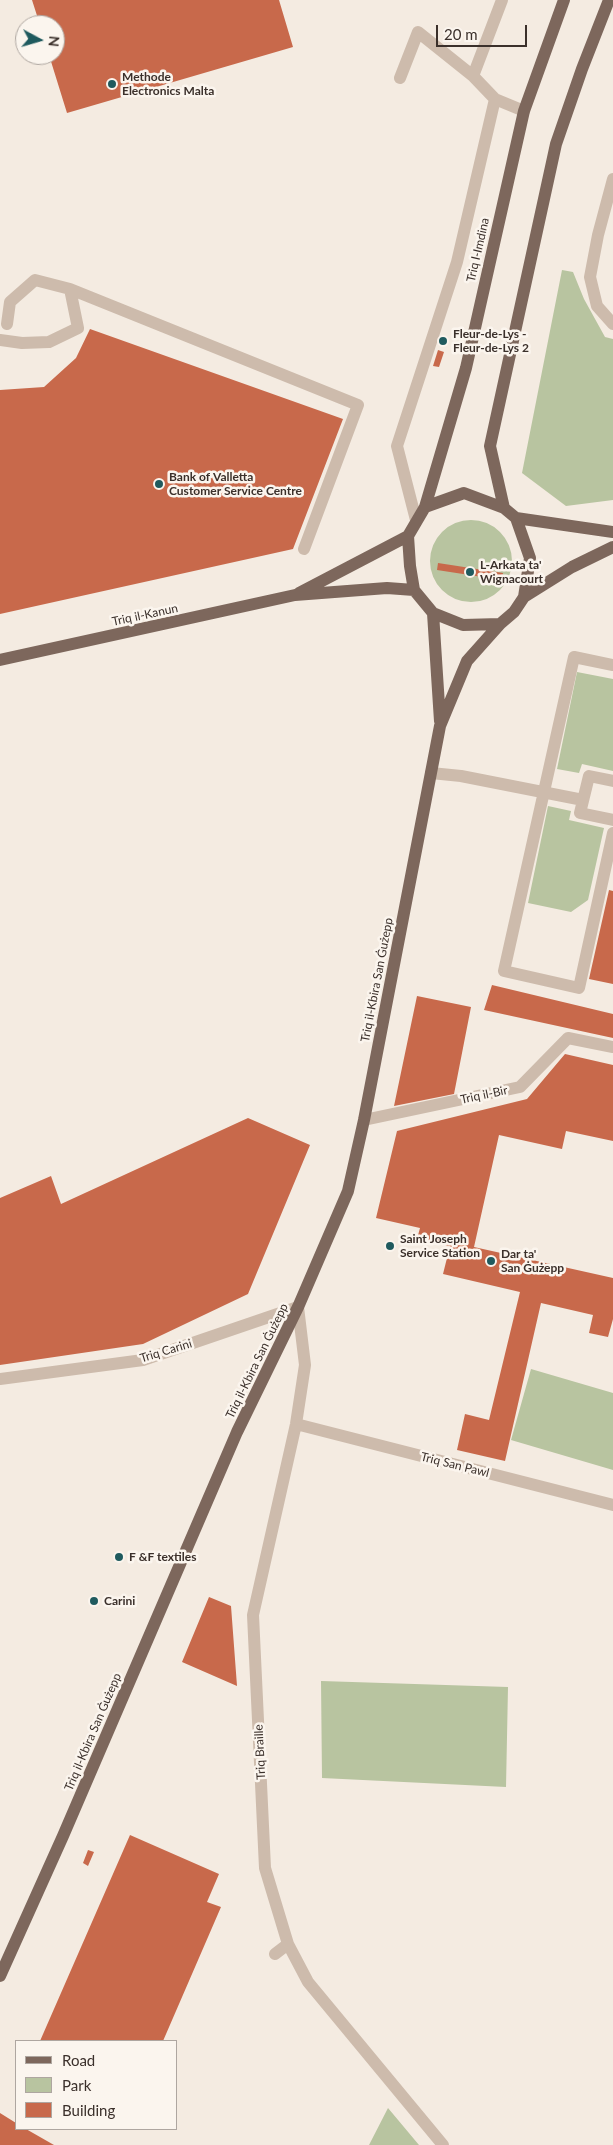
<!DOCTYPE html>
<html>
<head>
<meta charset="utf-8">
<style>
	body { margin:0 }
	#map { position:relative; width:613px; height:2145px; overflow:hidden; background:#f4ebe1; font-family:Lato,sans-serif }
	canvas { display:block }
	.legend { position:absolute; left:15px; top:2040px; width:162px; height:90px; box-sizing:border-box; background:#fbf5ee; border:1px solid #aea6a0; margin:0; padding:6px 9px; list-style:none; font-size:15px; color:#3b302b }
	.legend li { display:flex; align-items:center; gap:10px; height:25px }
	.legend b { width:25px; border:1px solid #aea6a0 }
	.north { position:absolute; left:15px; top:15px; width:50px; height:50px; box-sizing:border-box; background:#fbf5ee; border:1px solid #aea6a0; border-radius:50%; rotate:96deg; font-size:14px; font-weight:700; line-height:20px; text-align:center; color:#3b302b }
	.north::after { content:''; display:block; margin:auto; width:18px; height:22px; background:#1f5a5e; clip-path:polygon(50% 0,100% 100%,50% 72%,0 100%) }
	.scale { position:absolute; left:436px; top:25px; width:91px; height:22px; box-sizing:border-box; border:2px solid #3b302b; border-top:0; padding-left:6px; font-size:15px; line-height:18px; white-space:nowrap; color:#3b302b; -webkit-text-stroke:4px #fbf5ee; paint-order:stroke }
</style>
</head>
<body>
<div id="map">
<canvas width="613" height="2145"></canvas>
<ul class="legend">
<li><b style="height:6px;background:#7d675c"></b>Road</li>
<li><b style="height:14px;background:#b8c4a0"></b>Park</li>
<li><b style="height:14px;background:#c8694b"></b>Building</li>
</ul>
<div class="north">N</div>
<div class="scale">20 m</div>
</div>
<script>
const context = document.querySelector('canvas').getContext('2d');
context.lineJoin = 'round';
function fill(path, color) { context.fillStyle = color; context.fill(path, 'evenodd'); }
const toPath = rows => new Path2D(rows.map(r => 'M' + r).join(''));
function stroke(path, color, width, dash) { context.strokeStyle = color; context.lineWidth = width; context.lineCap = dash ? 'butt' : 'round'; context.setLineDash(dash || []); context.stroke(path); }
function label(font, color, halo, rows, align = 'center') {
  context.font = font + ' Lato,sans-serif'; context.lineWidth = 5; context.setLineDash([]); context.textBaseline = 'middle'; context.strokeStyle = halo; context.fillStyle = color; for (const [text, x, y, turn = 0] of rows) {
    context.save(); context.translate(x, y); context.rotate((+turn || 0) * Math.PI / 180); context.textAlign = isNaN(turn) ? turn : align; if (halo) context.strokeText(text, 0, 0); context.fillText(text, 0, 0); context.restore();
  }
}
const green = toPath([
	[562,270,573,272,584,299,605,337,613,339,613,500,566,506,522,473],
	'430 561a41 41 0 1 1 82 0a41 41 0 1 1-82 0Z',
	[577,672,613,679,613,771,582,764,579,773,557,769],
	[548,806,571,811,569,820,604,828,588,900,571,912,528,903],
	[531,1369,613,1393,613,1470,511,1440],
	[321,1681,508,1687,506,1787,322,1778],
	[388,2108,419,2145,369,2145]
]);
const building = toPath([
	[32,0,279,0,293,47,67,113,49,55,55,55,55,25,40,25],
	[90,329,343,419,293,549,0,614,0,390,44,387,76,358],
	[438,350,444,352,439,367,433,366],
	[438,563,503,573,502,580,437,570],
	[609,890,613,891,613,984,589,979],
	[492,985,613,1014,613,1038,484,1010],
	[417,996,471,1007,454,1094,394,1106],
	[565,1054,613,1065,613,1141,566,1131,562,1149,499,1135,474,1247,613,1278,613,1319,608,1337,589,1333,593,1315,541,1303,505,1461,457,1450,465,1414,489,1420,520,1292,443,1274,450,1246,417,1239,420,1228,376,1218,397,1131,527,1099],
	[248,1118,310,1145,248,1294,143,1344,0,1365,0,1198,51,1176,61,1204],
	[209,1597,231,1606,237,1686,182,1662],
	[130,1835,219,1874,207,1902,221,1907,163,2041,40,2041],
	[88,1850,94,1852,88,1866,83,1863],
	[0,2113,16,2123,16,2129,26,2129,54,2145,0,2145]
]);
const minor = toPath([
	[473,76,502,0],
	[400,78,418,32,473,76,495,99,524,111],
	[613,179,598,235,590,277,597,306,613,324],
	[70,289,358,405,304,549],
	[0,340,22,343,49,342,78,328,70,289,35,280,10,302,7,324],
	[416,520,397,446,457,262,495,99],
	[613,665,574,657,504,971,579,988,613,833],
	[431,773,461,776,583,800],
	[613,781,589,776,580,813,613,820],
	[364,1120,520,1087,568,1038,613,1047],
	[0,1379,143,1360,298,1307,305,1365,296,1424,253,1615,265,1868,288,1944,308,1982,443,2145],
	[296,1424,613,1505],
	[275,1954,288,1944]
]);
const major = toPath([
	[504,508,490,446,556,144,582,69,609,0],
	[516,518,613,532],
	[299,593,408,536],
	[524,597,572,567,613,547],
	[433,613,440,721],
	[500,624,463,625,433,613,414,590,410,566,408,536,425,507,466,368,524,111,564,0],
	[0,660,295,595,387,588,414,590],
	[0,1976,63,1836,237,1432,298,1307,348,1191,364,1120,440,726,467,661,500,624,514,612,524,597,530,558,516,518,504,508,464,493,425,507]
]);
const markers = [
	[112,84,5,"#1f5a5e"],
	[443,341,5,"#1f5a5e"],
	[159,484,5,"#1f5a5e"],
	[470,572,5,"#1f5a5e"],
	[390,1246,5,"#1f5a5e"],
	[491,1261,5,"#1f5a5e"],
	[119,1557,5,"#1f5a5e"],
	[94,1601,5,"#1f5a5e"]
];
const poiNames = [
	["Methode",122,77],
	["Electronics Malta",122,91],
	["Fleur-de-Lys -",453,334],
	["Fleur-de-Lys 2",453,348],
	["Bank of Valletta",169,477],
	["Customer Service Centre",169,491],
	["L-Arkata ta'",480,565],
	["Wignacourt",480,579],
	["Saint Joseph",400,1239],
	["Service Station",400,1253],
	["Dar ta'",501,1254],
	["San Ġużepp",501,1268],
	["F &F textiles",129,1557],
	["Carini",104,1601]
];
const streetNames = [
	["Triq l-Imdina",478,250,-77],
	["Triq il-Kanun",145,615,-12],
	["Triq il-Kbira San Ġużepp",377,980,-79],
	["Triq il-Bir",484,1095,-12],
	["Triq Carini",166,1351,-17],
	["Triq il-Kbira San Ġużepp",257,1361,-64],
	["Triq San Pawl",455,1465,14],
	["Triq il-Kbira San Ġużepp",93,1732,-67],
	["Triq Braille",260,1752,-93]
];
fill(green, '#b8c4a0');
fill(building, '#c8694b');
stroke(minor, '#cdbbac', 12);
stroke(major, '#7d675c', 12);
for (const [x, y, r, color] of markers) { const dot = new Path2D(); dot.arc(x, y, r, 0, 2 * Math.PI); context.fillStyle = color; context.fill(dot); stroke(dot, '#fbf5ee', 2); }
label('bold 12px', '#3b302b', '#fbf5ee', poiNames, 'left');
label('12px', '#3b302b', '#fbf5ee', streetNames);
</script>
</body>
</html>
